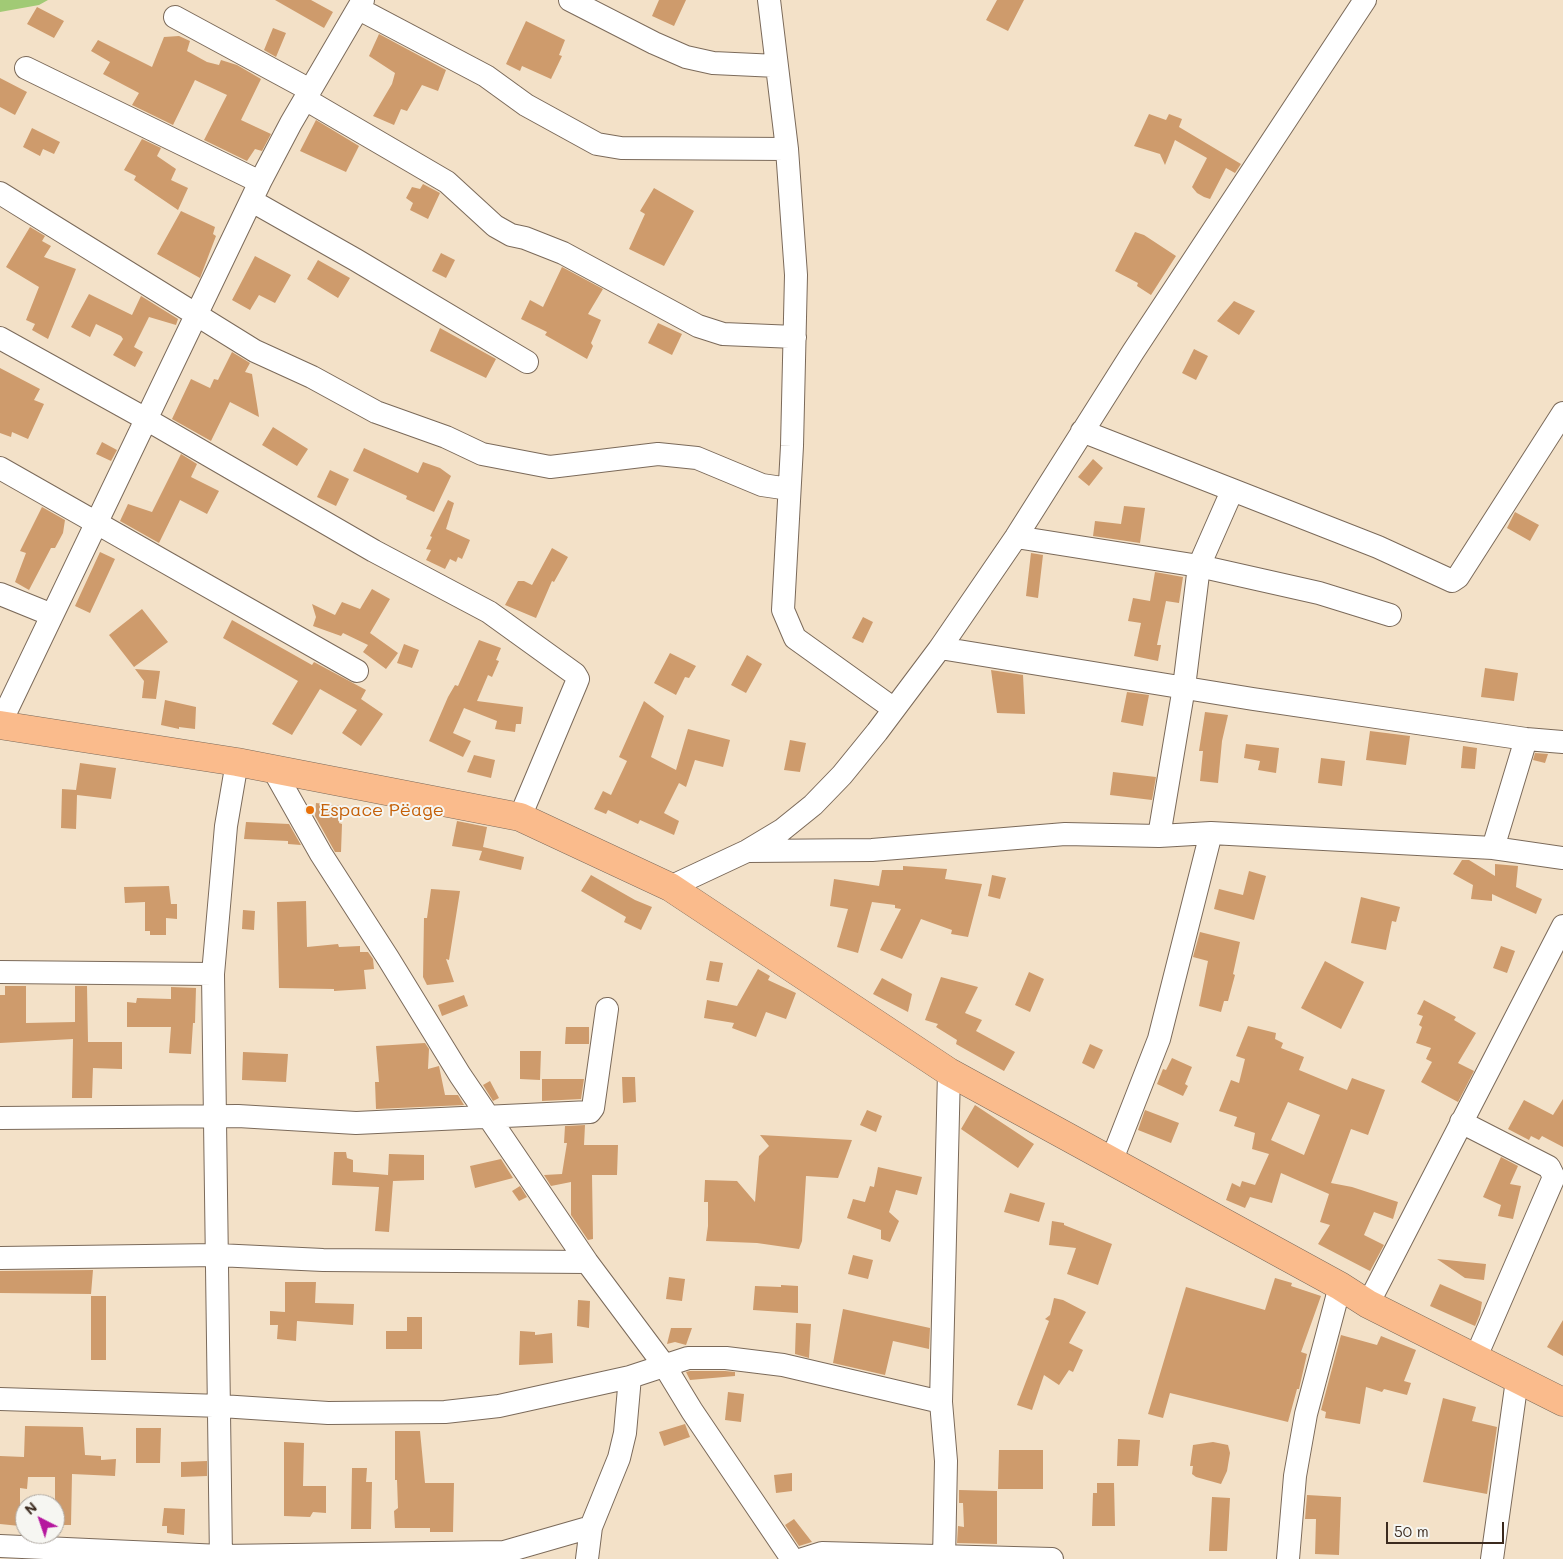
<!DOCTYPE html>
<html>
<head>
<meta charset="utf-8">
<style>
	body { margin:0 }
	#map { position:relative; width:1563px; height:1559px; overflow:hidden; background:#f3e1c8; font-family:Mali,sans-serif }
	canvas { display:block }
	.north { position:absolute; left:15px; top:1494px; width:50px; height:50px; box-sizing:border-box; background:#f6f6f2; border:1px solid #aba49d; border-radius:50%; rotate:319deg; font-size:14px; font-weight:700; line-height:20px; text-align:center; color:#3b2a1e }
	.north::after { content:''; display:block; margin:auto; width:18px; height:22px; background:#b5179e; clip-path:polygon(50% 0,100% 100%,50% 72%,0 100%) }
	.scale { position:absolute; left:1386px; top:1522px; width:118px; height:22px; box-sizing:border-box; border:2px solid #3b2a1e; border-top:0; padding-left:6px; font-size:15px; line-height:18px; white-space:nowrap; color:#3b2a1e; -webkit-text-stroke:4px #f6f6f2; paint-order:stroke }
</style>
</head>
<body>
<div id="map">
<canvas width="1563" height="1559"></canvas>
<div class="north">N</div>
<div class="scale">50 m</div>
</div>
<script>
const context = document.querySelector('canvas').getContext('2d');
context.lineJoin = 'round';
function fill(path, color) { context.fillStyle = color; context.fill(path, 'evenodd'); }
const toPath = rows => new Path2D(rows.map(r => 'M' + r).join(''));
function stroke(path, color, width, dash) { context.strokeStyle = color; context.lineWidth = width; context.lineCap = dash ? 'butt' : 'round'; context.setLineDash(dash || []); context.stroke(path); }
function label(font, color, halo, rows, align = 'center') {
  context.font = font + ' Mali,sans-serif'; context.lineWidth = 4; context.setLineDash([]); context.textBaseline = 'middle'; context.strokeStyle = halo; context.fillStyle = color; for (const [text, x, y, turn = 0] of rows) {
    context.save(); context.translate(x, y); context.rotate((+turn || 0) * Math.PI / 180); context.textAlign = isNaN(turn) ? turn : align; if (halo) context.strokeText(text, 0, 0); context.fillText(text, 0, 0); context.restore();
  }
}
const green = toPath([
	[0,0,48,0,39,5,0,12]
]);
const building = toPath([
	[275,0,311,0,333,12,324,28],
	[659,0,686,0,674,26,652,16],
	[997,0,1024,0,1008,31,986,20],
	[37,7,64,21,54,38,27,24],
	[526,21,565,40,559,55,562,56,551,79,522,66,520,71,506,64],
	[273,28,286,33,276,57,264,50],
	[379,34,446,70,438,91,422,85,407,111,401,109,394,125,373,116,392,84,395,73,369,56],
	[179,36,190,41,187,51,207,62,219,65,221,60,237,65,261,79,241,120,271,134,262,151,255,149,247,161,204,140,227,95,195,80,173,125,132,105,139,93,103,74,110,62,91,51,98,40,152,67,164,37],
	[0,78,27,92,15,115,0,107],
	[1149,114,1166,120,1169,114,1182,119,1179,127,1241,164,1235,173,1226,168,1210,199,1204,197,1197,193,1192,187,1207,158,1175,140,1165,165,1160,154,1134,146],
	[316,120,359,146,346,172,300,151],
	[32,128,60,142,54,154,43,149,40,156,23,147],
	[142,139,161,148,157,156,176,169,171,180,188,188,178,210,134,180,136,176,124,170],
	[423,184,440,193,428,219,410,210,413,203,406,198,412,187,420,189],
	[654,188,694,211,664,266,629,249,645,214,640,211],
	[181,211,215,227,213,234,216,236,200,278,157,254],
	[30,227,45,236,42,241,51,246,44,257,76,269,48,339,32,330,35,324,26,320,39,287,6,267],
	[1135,232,1144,235,1176,256,1151,295,1137,286,1138,283,1115,271],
	[441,253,455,260,446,278,432,271],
	[255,256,291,275,275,303,259,295,250,310,232,300],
	[318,260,350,278,338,298,307,279],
	[562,267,603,289,588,314,601,320,591,343,593,346,587,359,545,335,547,332,521,319,530,300,543,307],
	[89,294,132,315,141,296,178,319,176,325,149,317,134,347,143,352,135,367,113,355,123,339,121,336,96,324,90,337,71,327],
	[1234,301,1255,311,1239,335,1217,321],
	[658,323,682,334,672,355,648,343],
	[440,328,496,359,486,378,430,351],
	[1194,349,1208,356,1196,380,1182,373],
	[232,352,250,363,245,372,252,374,259,417,230,402,211,441,172,419,191,379,210,388,214,379,218,380],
	[0,368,40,389,34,400,44,404,28,439,12,432,11,437,0,433],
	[273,427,308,449,297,466,262,445],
	[102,442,117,450,111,461,96,454],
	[364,448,418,473,423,462,440,468,451,476,434,512,406,499,407,496,353,471],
	[181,454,197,464,191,477,219,491,207,514,180,500,159,543,120,521,128,504,152,512],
	[1093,459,1103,468,1089,486,1078,477],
	[330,470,349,479,336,506,317,497],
	[448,500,454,503,446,529,470,540,462,559,458,557,456,562,450,559,445,569,426,560,431,550,426,549,432,537,430,536],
	[1124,506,1145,508,1140,543,1093,536,1095,521,1121,524],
	[42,507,65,520,63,533,55,548,51,548,29,590,15,582,26,553,20,551],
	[1515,512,1539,525,1530,541,1507,528],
	[552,548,568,557,554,582,552,581,536,618,505,605,518,581,524,581,532,585],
	[100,552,115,559,90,613,75,606],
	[1031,553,1043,555,1038,598,1026,596],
	[1155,572,1183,577,1179,603,1166,601,1157,645,1161,645,1158,661,1134,656,1141,623,1128,621,1133,598,1150,601],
	[372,589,390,599,370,633,398,653,386,669,363,652,368,645,343,633,341,636,313,626,316,617,312,604,335,615,342,602,360,609],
	[142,609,168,642,134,667,109,635],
	[863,617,873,622,863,643,852,638],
	[232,620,312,665,314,662,366,690,361,699,383,714,361,746,342,733,357,710,320,689,292,735,272,724,298,681,223,638],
	[479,640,501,648,496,660,499,661,492,677,488,675,477,701,523,707,521,724,516,724,515,732,495,729,497,721,464,708,453,733,471,741,463,757,429,741,448,697,455,685,458,686],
	[404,644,419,650,412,668,397,663],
	[670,653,696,666,689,678,685,677,676,695,654,683],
	[747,655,762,664,746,693,731,685],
	[1485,668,1518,673,1514,701,1481,697],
	[135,669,160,671,156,699,142,698,144,681],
	[991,670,1023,675,1025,714,997,713],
	[1127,692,1149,695,1143,726,1121,722],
	[165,700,196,707,195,729,179,727,179,729,161,725],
	[644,701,664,716,651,757,676,770,688,729,730,740,723,767,695,760,686,787,679,783,664,813,679,821,674,835,640,820,638,824,608,810,606,814,594,809,603,791,611,795,627,761,619,757],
	[1205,712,1228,715,1222,741,1218,783,1200,781,1203,751,1199,751],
	[1370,731,1410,736,1406,765,1366,760],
	[790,740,806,743,800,772,784,770],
	[1246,744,1279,748,1276,773,1258,770,1260,761,1244,758],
	[1463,746,1477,748,1475,769,1461,768],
	[1535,753,1548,754,1545,763,1533,760],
	[474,755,495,760,491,778,467,772],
	[1321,758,1345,761,1342,786,1318,783],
	[80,763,116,768,111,799,77,795,76,829,61,828,62,789,76,790],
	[1113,772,1156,777,1152,800,1110,795],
	[316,803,341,806,339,823,342,824,341,852,335,852,315,816],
	[457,821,487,827,483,847,524,857,521,870,479,860,482,851,452,846],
	[246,822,289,824,301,845,288,844,288,841,244,839],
	[1462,860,1469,860,1495,876,1495,864,1518,866,1516,887,1542,899,1536,914,1492,894,1492,901,1471,899,1473,885,1453,874],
	[903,866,947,869,945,879,982,884,968,937,951,934,952,930,921,919,902,959,880,950,901,909,895,908,895,905,872,902,858,953,837,947,848,909,830,906,834,879,879,886,882,870,903,870],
	[1249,871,1266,876,1254,920,1214,909,1219,889,1243,895],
	[591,875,635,900,652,907,641,930,624,922,626,917,581,891],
	[992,875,1006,878,1000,899,988,896],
	[169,886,171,904,177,904,177,919,166,918,166,935,150,935,150,931,145,931,145,902,125,903,124,887],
	[431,889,460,891,449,960,446,959,454,982,427,985,423,977,424,918,427,918],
	[1361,897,1400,907,1396,922,1392,921,1386,950,1351,943],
	[306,901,307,947,338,944,339,947,360,946,360,952,368,952,373,959,374,969,364,970,366,989,334,991,334,989,279,988,277,902],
	[243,910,255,911,254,930,242,929],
	[1200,932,1240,942,1233,974,1235,975,1228,1001,1224,1001,1221,1012,1199,1006,1208,961,1193,957],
	[1501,946,1515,951,1507,973,1493,968],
	[710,961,723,963,719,982,706,980],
	[1325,961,1364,982,1341,1029,1301,1008],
	[758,969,770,976,768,980,796,993,786,1019,766,1012,756,1037,732,1028,734,1023,704,1018,707,1000,737,1006],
	[1029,972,1044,979,1030,1012,1015,1005],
	[941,977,978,987,965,1013,982,1020,976,1031,1015,1052,1004,1071,956,1044,957,1040,936,1027,938,1024,925,1020],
	[882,978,912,994,908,1012,873,994],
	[5,986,26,986,26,1023,75,1022,75,986,87,986,88,1042,122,1042,122,1069,93,1068,92,1098,72,1098,73,1039,0,1043,0,995,5,995],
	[171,987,196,988,195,1023,193,1023,191,1054,169,1053,171,1027,127,1027,127,1002,136,1003,137,998,171,999],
	[464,995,468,1006,442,1016,438,1005],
	[1424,1000,1456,1017,1454,1020,1476,1033,1458,1063,1474,1071,1458,1102,1421,1082,1432,1062,1426,1059,1431,1048,1416,1043,1422,1027,1419,1025,1423,1016,1417,1014],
	[1248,1026,1276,1033,1275,1039,1283,1043,1281,1048,1304,1057,1299,1070,1347,1090,1352,1078,1385,1090,1368,1135,1351,1129,1331,1183,1352,1187,1398,1202,1393,1219,1374,1212,1364,1235,1384,1245,1370,1271,1318,1244,1330,1225,1320,1222,1329,1194,1281,1173,1272,1203,1250,1197,1245,1208,1226,1200,1232,1183,1240,1187,1242,1181,1255,1185,1269,1154,1252,1149,1255,1133,1234,1126,1237,1117,1219,1111,1231,1080,1239,1083,1245,1059,1236,1056],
	[1288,1102,1320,1115,1304,1155,1271,1140],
	[566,1027,589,1027,589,1044,565,1044],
	[425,1043,429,1049,428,1069,439,1066,445,1095,458,1095,464,1105,376,1109,375,1082,379,1082,376,1046],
	[1090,1044,1103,1050,1094,1069,1082,1063],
	[520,1051,541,1051,540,1080,520,1079],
	[243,1052,288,1054,286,1082,242,1080],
	[1172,1058,1192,1067,1185,1084,1188,1086,1183,1096,1157,1084,1163,1069,1166,1070],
	[622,1077,635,1077,636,1102,623,1103],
	[542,1079,584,1079,581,1099,542,1101],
	[490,1081,499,1098,493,1101,483,1085],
	[1563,1099,1563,1147,1542,1136,1539,1140,1531,1136,1529,1140,1508,1129,1524,1100,1553,1115],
	[975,1105,1034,1144,1018,1168,961,1129],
	[867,1110,882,1116,876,1132,860,1125],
	[1145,1110,1179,1123,1171,1143,1138,1130],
	[585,1125,584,1145,618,1145,617,1175,592,1175,593,1239,588,1240,571,1215,571,1182,551,1186,544,1175,562,1174,567,1143,564,1143,565,1126],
	[760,1135,852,1140,838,1178,806,1176,802,1241,799,1249,757,1243,706,1241,708,1226,708,1202,704,1202,705,1180,737,1181,755,1202,759,1156,769,1146],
	[334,1152,346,1152,347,1158,353,1160,353,1172,388,1175,389,1154,424,1155,424,1180,393,1181,389,1232,375,1231,379,1187,332,1185],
	[1501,1157,1518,1166,1510,1184,1521,1186,1513,1219,1498,1216,1501,1205,1483,1197],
	[501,1159,513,1178,475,1188,470,1166],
	[878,1167,922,1177,917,1195,896,1190,889,1212,899,1221,890,1242,881,1239,881,1230,847,1218,853,1199,865,1202,870,1186,874,1187],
	[520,1186,527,1197,519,1201,512,1191],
	[1010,1193,1045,1203,1039,1222,1004,1212],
	[1052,1221,1064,1223,1064,1225,1112,1244,1098,1285,1067,1274,1076,1248,1049,1245],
	[853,1255,873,1260,868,1279,848,1274],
	[1437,1259,1486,1264,1484,1280,1465,1278],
	[93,1270,91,1294,0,1293,0,1271],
	[669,1277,685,1279,682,1301,666,1299],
	[1275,1278,1292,1283,1291,1286,1321,1296,1301,1352,1307,1354,1299,1389,1297,1389,1288,1422,1170,1393,1163,1418,1148,1414,1186,1287,1265,1310],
	[285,1282,316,1282,315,1303,354,1304,353,1325,297,1321,296,1341,277,1339,278,1325,270,1325,270,1311,285,1312],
	[1440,1284,1482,1302,1480,1314,1475,1326,1430,1306],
	[781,1285,798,1286,798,1313,753,1310,755,1286,781,1287],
	[91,1296,106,1296,106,1360,91,1360],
	[1054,1298,1063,1300,1086,1312,1069,1343,1083,1350,1073,1372,1069,1370,1059,1385,1044,1375,1032,1410,1017,1405,1049,1321,1045,1319,1050,1315],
	[578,1300,590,1301,589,1328,577,1326],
	[843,1309,930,1328,929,1349,893,1341,885,1375,833,1363],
	[407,1317,422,1317,422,1349,386,1349,386,1331,407,1331],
	[1563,1320,1563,1356,1547,1347],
	[796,1323,811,1324,809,1358,795,1354],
	[671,1328,692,1328,686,1345,675,1342,667,1344],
	[520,1331,535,1332,535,1335,552,1333,553,1363,519,1365],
	[1341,1335,1377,1345,1381,1336,1416,1350,1404,1381,1411,1383,1407,1395,1384,1389,1382,1392,1366,1387,1360,1424,1325,1418,1326,1412,1321,1410],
	[690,1371,725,1371,735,1372,735,1376,690,1380,686,1372],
	[728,1392,744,1394,741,1422,725,1420],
	[1443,1398,1476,1407,1472,1421,1497,1427,1487,1494,1423,1482],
	[685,1424,690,1437,664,1446,659,1432],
	[25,1426,83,1427,85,1455,101,1456,101,1460,116,1459,115,1476,72,1474,71,1525,55,1525,55,1477,28,1477,27,1489,20,1488,20,1526,0,1524,0,1456,24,1457],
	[136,1428,161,1428,160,1463,136,1463],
	[395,1431,420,1431,425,1483,454,1483,453,1532,430,1532,430,1528,395,1528,394,1511,398,1508,397,1480,395,1480],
	[1118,1439,1140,1440,1138,1466,1117,1466],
	[284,1442,304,1443,303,1486,326,1486,326,1513,313,1512,310,1517,284,1516],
	[1213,1442,1228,1445,1230,1453,1227,1471,1221,1484,1196,1477,1192,1474,1193,1466,1190,1466,1193,1445],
	[999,1450,1043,1450,1043,1489,998,1489],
	[207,1461,207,1476,181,1477,181,1462],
	[352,1468,367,1468,366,1482,372,1482,371,1529,351,1529],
	[792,1473,792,1491,776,1493,774,1475],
	[1097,1483,1114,1483,1115,1526,1092,1526,1093,1493,1097,1493],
	[959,1490,997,1491,997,1544,957,1543,958,1526,964,1527,963,1503,959,1503],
	[1307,1495,1341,1497,1339,1555,1315,1554,1316,1519,1305,1519],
	[1212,1497,1230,1498,1227,1551,1209,1551],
	[164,1508,185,1509,184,1535,167,1533,167,1526,162,1526],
	[794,1519,812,1542,799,1546,785,1525]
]);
const minor = toPath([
	[570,0,654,43,686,57,713,63,777,66],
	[769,0,787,149,796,275,792,446,783,610,795,638,894,709],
	[359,9,486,76,526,105,597,144,621,148,787,149],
	[175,17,310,90],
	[26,68,260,182],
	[305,99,447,182,495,226,511,235,525,238,563,253,698,326,723,334,795,337],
	[0,193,255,351,312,377,376,412,446,437,482,454,550,467,658,454,697,458,762,485,789,489],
	[252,201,356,260,527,362],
	[0,338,146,419,374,551,489,612,575,674,578,679,576,684,520,817],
	[1082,431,1378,547,1452,581,1458,577,1563,413],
	[0,468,357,671],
	[1016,537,1199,566,1319,593,1390,615],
	[0,594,52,615],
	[940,648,1253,699,1526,739,1563,742],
	[0,724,260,182,291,123,363,0],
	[273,769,321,854,388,958,460,1075,587,1262,664,1365,692,1411,792,1559],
	[1159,836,1184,687,1199,566,1232,491],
	[1493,848,1526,739],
	[748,851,872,850,1065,834,1159,836,1211,833,1493,848,1563,858],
	[670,887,747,851,782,830,813,805,842,775,877,732,940,648,1016,537,1133,352,1365,0],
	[0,972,213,974],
	[0,1118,238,1116,356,1123,590,1112,593,1108,607,1009],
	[1461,1122,1549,1167,1554,1177,1475,1359],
	[1111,1162,1159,1039,1211,833],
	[0,1258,217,1255,323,1260,587,1262],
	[1368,1304,1563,926],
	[0,1399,221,1406,328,1413,445,1412,499,1406,630,1377,688,1358,726,1358,783,1365,941,1402],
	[0,1546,221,1556,504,1552,591,1527],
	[221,1559,213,974,226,826,237,762],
	[587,1559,591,1527,619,1458,625,1433,630,1377],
	[803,1559,822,1553,1052,1559],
	[944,1559,946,1461,941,1402,949,1072],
	[1288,1559,1295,1476,1306,1414,1340,1286],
	[1492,1559,1517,1380]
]);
const highway = toPath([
	[0,725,237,762,520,817,670,887,949,1072,1340,1286,1368,1304,1563,1402]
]);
const markers = [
	[310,810,5,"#e8710a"]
];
const foodNames = [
	["Espace Pëage",320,810]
];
fill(green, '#a1ca75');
fill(building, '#ce9b6c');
stroke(minor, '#7b6a5a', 24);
stroke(highway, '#7b6a5a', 29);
stroke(minor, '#fff', 22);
stroke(highway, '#fabb8c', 28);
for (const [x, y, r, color] of markers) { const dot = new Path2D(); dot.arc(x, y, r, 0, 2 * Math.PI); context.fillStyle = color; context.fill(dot); stroke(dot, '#f6f6f2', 2); }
label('18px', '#c56008', '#f6f6f2', foodNames, 'left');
</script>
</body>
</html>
